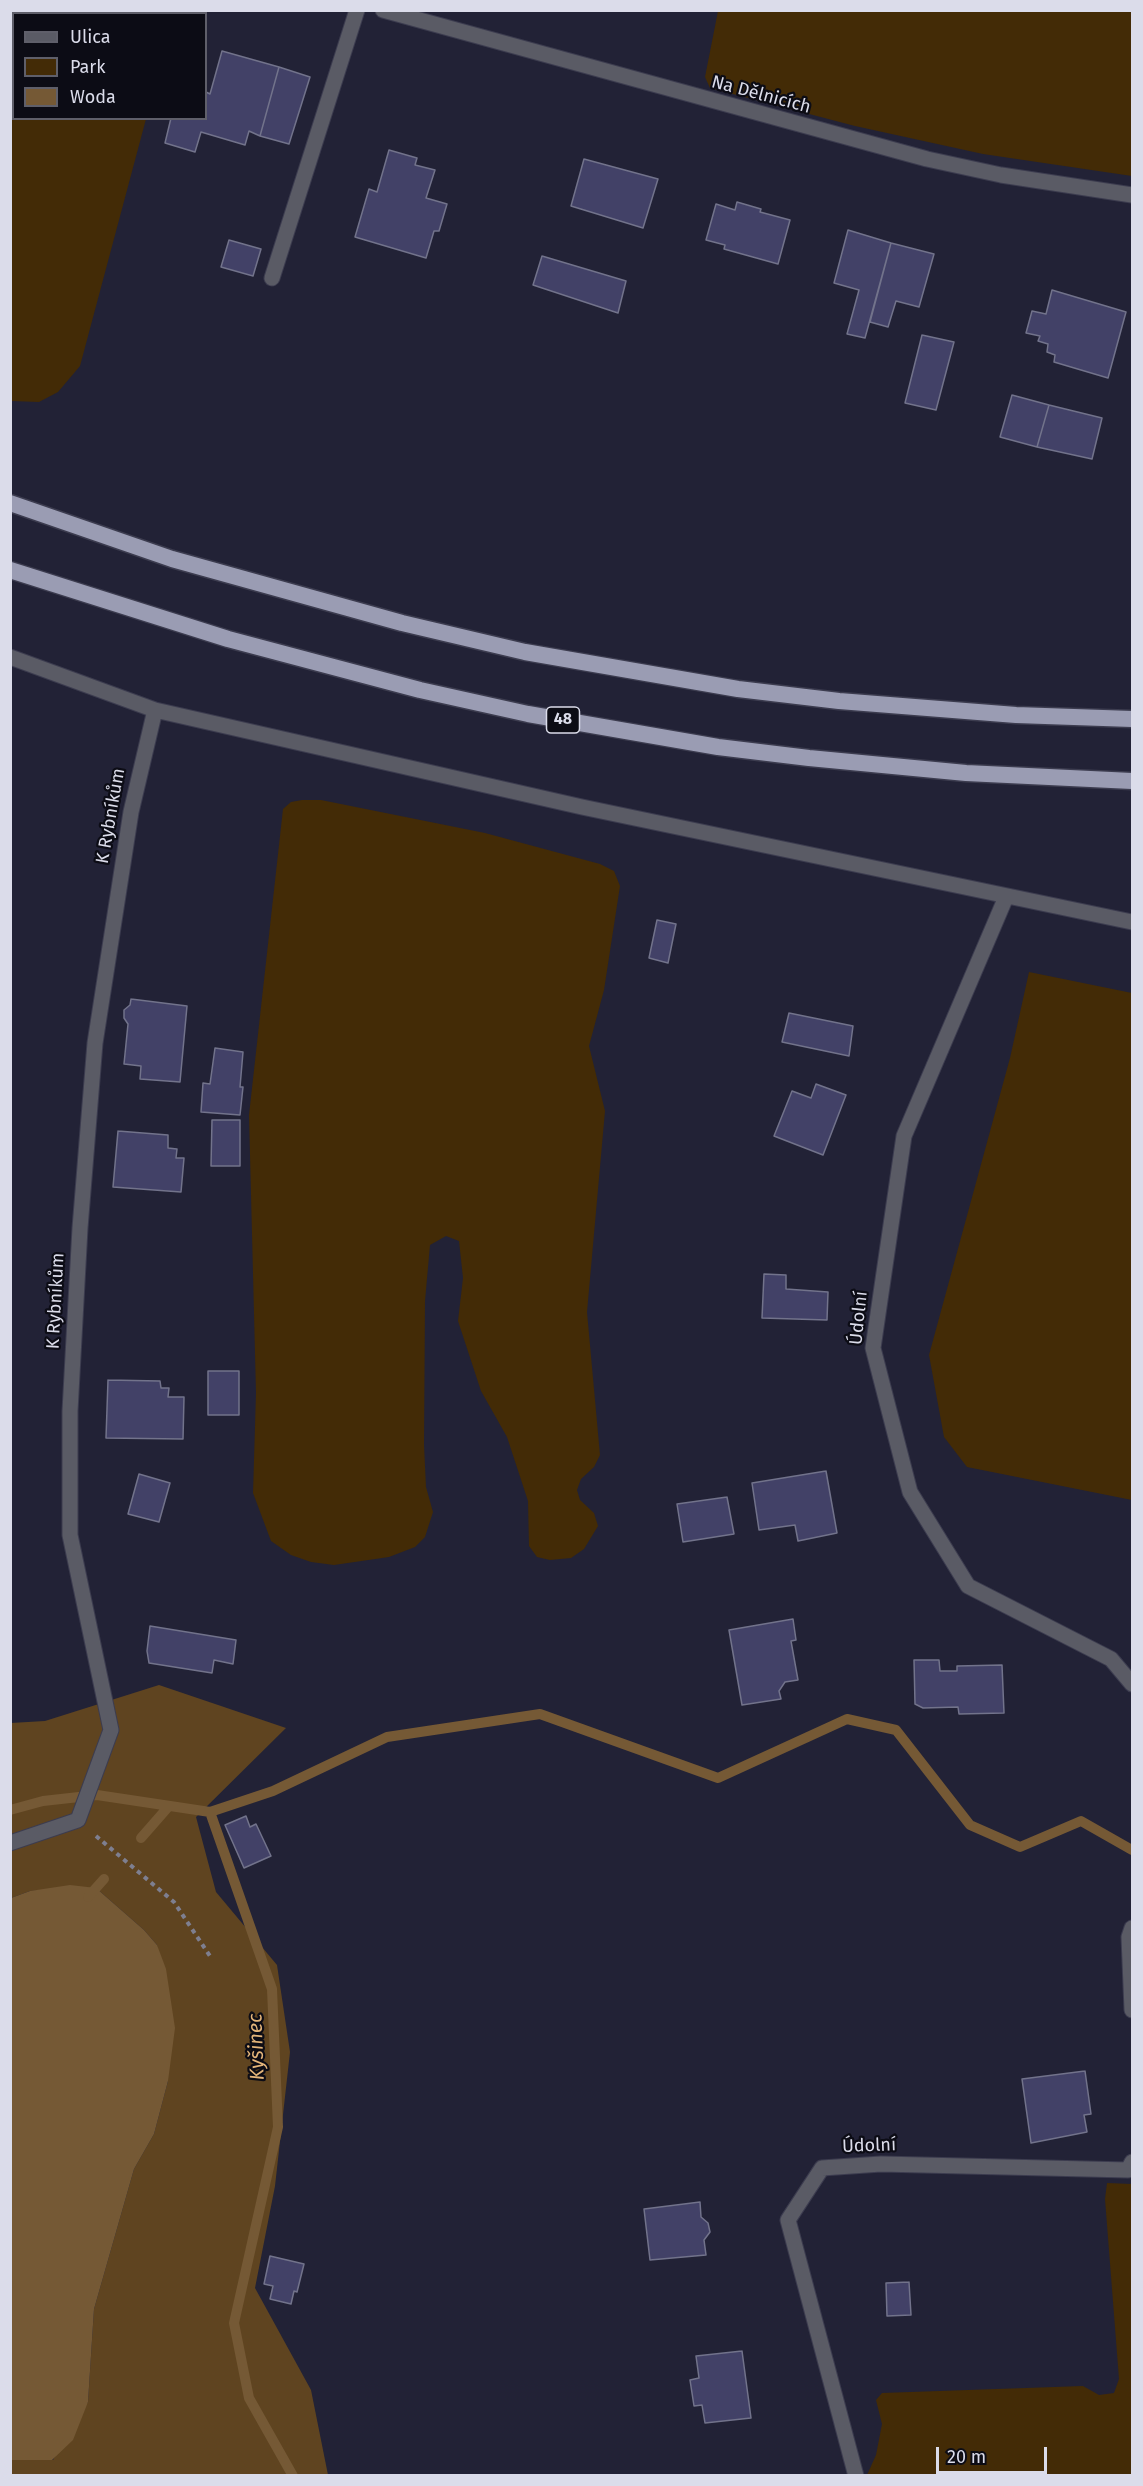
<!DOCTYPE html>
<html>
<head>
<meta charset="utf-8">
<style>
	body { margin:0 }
	#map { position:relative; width:1143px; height:2486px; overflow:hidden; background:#222236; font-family:"Fira Sans",sans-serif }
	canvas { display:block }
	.frame { position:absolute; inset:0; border:12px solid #dbdcea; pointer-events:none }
	.legend { position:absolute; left:12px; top:12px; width:195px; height:108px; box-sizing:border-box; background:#0c0c15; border:2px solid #5f5f6a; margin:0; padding:8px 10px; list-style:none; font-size:18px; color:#dbdcea }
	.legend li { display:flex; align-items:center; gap:12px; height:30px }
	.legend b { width:30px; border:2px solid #5f5f6a }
	.scale { position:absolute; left:936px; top:2447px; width:111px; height:27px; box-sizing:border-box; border:3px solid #dbdcea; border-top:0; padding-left:8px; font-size:18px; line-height:21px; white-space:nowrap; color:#dbdcea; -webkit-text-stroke:4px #0c0c15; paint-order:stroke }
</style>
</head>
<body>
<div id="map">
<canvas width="1143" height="2486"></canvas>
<div class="frame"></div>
<ul class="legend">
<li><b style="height:8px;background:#5a5b65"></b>Ulica</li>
<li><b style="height:16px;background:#432b06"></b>Park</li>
<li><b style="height:16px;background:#755935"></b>Woda</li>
</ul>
<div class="scale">20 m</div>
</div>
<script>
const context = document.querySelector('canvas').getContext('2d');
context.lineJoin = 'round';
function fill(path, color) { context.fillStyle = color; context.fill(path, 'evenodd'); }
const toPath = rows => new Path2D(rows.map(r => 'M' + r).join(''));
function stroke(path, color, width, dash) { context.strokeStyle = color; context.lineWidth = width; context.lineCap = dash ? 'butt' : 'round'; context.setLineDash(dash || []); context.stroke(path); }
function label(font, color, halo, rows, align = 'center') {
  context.font = font + ' "Fira Sans",sans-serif'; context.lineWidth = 4.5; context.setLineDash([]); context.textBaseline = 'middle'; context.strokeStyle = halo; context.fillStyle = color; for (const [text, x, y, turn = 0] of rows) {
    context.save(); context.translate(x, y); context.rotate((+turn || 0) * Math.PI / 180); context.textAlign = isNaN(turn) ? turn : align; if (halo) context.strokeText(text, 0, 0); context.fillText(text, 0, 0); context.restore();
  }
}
const green = toPath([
	[11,10,174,11,174,14,14,14,14,118,146,119,80,366,58,392,39,402,11,401],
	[718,11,1132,11,1132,176,983,154,855,126,710,88,705,77],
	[302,800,321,800,485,833,600,864,614,871,620,886,604,990,589,1046,605,1111,587,1312,600,1455,594,1467,581,1479,577,1490,580,1500,594,1513,598,1526,584,1549,571,1558,550,1560,537,1557,529,1546,528,1501,507,1437,481,1391,458,1321,463,1278,459,1241,446,1236,430,1245,425,1301,424,1445,426,1487,433,1512,425,1537,415,1547,389,1557,334,1565,311,1562,291,1555,271,1541,253,1493,256,1393,249,1115,283,809,291,802],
	[1029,972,1132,993,1132,1500,967,1467,944,1437,929,1355,1010,1058],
	[1107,2183,1132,2184,1132,2475,867,2475,876,2455,882,2424,876,2400,882,2393,1083,2386,1099,2395,1114,2393,1119,2379,1105,2199]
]);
const forest = toPath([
	[159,1685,286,1728,196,1817,216,1892,277,1965,290,2052,275,2186,255,2288,311,2390,328,2475,11,2476,10,2460,53,2460,88,2402,94,2309,134,2169,154,2134,168,2081,157,1945,144,1930,96,1888,30,1891,11,1898,11,1723,45,1721]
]);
const water = toPath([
	[70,1885,96,1888,144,1930,157,1945,166,1969,175,2028,168,2081,154,2134,134,2169,94,2309,88,2402,73,2440,52,2460,11,2460,11,1898,30,1891]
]);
const stream = toPath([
	[10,1810,43,1801,97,1795,210,1812,272,1989,278,2127,234,2323,249,2398,293,2476],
	[210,1812,273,1791,387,1737,540,1714,718,1778,847,1719,896,1730,970,1825,1020,1847,1081,1821,1132,1850],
	[141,1838,169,1806],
	[88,1897,104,1879]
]);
const building = toPath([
	[222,51,279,67,260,136,249,131,245,145,201,132,195,152,165,143,171,118,206,118,206,92,210,94,222,51],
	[279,67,310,77,289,144,260,136,279,67],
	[389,150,417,158,415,165,435,170,426,198,447,204,439,231,434,231,426,258,355,237,369,189,377,192,389,150],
	[584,159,658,179,643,228,571,206,584,159],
	[737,202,761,209,760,212,790,220,778,264,724,249,725,245,706,240,716,204,735,210,737,202],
	[848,230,891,243,865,338,847,334,859,290,834,283,848,230],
	[229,240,261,249,253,276,221,267,229,240],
	[891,243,934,254,919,307,896,301,888,327,870,322,891,243],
	[542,256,626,281,618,313,533,285,542,256],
	[1052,290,1126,312,1108,378,1054,362,1055,355,1047,352,1048,344,1038,341,1040,336,1026,333,1032,311,1046,314,1052,290],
	[922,335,954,342,936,410,905,403,922,335],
	[1012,395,1049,405,1037,447,1000,437,1012,395],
	[1049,405,1102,418,1092,459,1037,447,1049,405],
	[657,920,676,924,668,963,649,958,657,920],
	[131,999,187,1006,180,1082,140,1079,141,1066,124,1064,128,1024,124,1018,124,1010,130,1005,131,999],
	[789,1013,853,1026,849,1056,782,1042,789,1013],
	[215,1048,243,1052,240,1087,243,1087,240,1115,201,1112,203,1083,210,1084,215,1048],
	[816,1084,846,1095,823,1155,774,1136,792,1091,811,1098,816,1084],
	[212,1120,240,1120,240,1166,211,1166,212,1120],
	[118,1131,168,1135,168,1148,177,1149,176,1158,184,1158,181,1192,113,1187,118,1131],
	[764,1274,786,1275,786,1289,828,1292,827,1320,762,1318,764,1274],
	[208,1371,239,1371,239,1415,208,1415,208,1371],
	[108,1380,160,1381,161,1388,169,1388,168,1397,184,1397,183,1439,106,1438,108,1380],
	[826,1471,837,1533,798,1541,795,1525,759,1530,752,1483,826,1471],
	[139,1474,170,1483,159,1522,128,1514,139,1474],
	[727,1497,734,1534,683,1542,677,1504,727,1497],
	[793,1619,796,1640,791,1641,798,1680,785,1682,779,1691,781,1699,742,1705,729,1630,793,1619],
	[150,1626,236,1640,233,1664,214,1660,212,1673,149,1663,147,1651,150,1626],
	[914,1660,939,1660,940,1671,957,1671,957,1666,1002,1665,1004,1713,959,1714,958,1707,923,1708,915,1704,914,1660],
	[246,1816,250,1827,256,1824,271,1856,244,1868,225,1825,246,1816],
	[1085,2071,1091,2114,1084,2115,1087,2132,1031,2143,1022,2079,1085,2071],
	[700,2202,701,2217,708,2223,710,2232,704,2240,706,2255,650,2260,644,2209,700,2202],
	[270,2256,304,2264,297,2292,294,2291,291,2304,270,2299,273,2286,264,2284,270,2256],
	[909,2282,911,2315,887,2316,886,2283,909,2282],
	[742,2351,751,2418,705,2423,702,2405,694,2406,690,2380,699,2378,696,2356,742,2351]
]);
const path = toPath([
	[96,1836,174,1902,210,1956]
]);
const minor = toPath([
	[383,10,927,159,1001,175,1132,195],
	[272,278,357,10],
	[10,657,155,710,582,807,1132,922],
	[1006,897,904,1136,873,1348,910,1492,968,1586,1111,1659,1132,1684],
	[10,1843,78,1820,111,1730,70,1535,70,1411,80,1228,95,1043,131,812,155,710],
	[1132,1928,1129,1937,1132,2010],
	[856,2476,788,2220,822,2168,881,2164,1128,2170,1132,2162]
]);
const trunk = toPath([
	[10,503,172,559,402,623,525,652,738,689,839,701,1016,715,1132,719],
	[10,570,228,639,420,690,528,714,718,747,809,758,966,773,1132,781]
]);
const shields = [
	[563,720,33]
];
const shieldNames = [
	["48",563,720]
];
const streetNames = [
	["Na Dělnicích",761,95,15],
	["K Rybníkům",111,816,-80],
	["K Rybníkům",56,1301,-87],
	["Údolní",859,1318,-84],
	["Údolní",869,2146,-2]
];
const waterNames = [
	["Kyšinec",257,2047,-92]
];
fill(green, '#432b06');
fill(forest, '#5f4420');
fill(water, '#755935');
stroke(stream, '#755935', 10);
fill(building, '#424167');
stroke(building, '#72738b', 1.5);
stroke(minor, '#3c3c4f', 17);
stroke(trunk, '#3c3c4f', 19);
stroke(path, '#7e7f90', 4, [4.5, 4.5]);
stroke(minor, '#5a5b65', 15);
stroke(trunk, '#9a9cb3', 16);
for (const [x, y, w] of shields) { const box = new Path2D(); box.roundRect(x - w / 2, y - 13, w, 26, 4.5); context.fillStyle = '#0c0c15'; context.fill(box); stroke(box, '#dbdcea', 1.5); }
label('bold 16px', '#dbdcea', null, shieldNames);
label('18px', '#dbdcea', '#0c0c15', streetNames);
label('italic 20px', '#e4b57a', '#0c0c15', waterNames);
</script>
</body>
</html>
